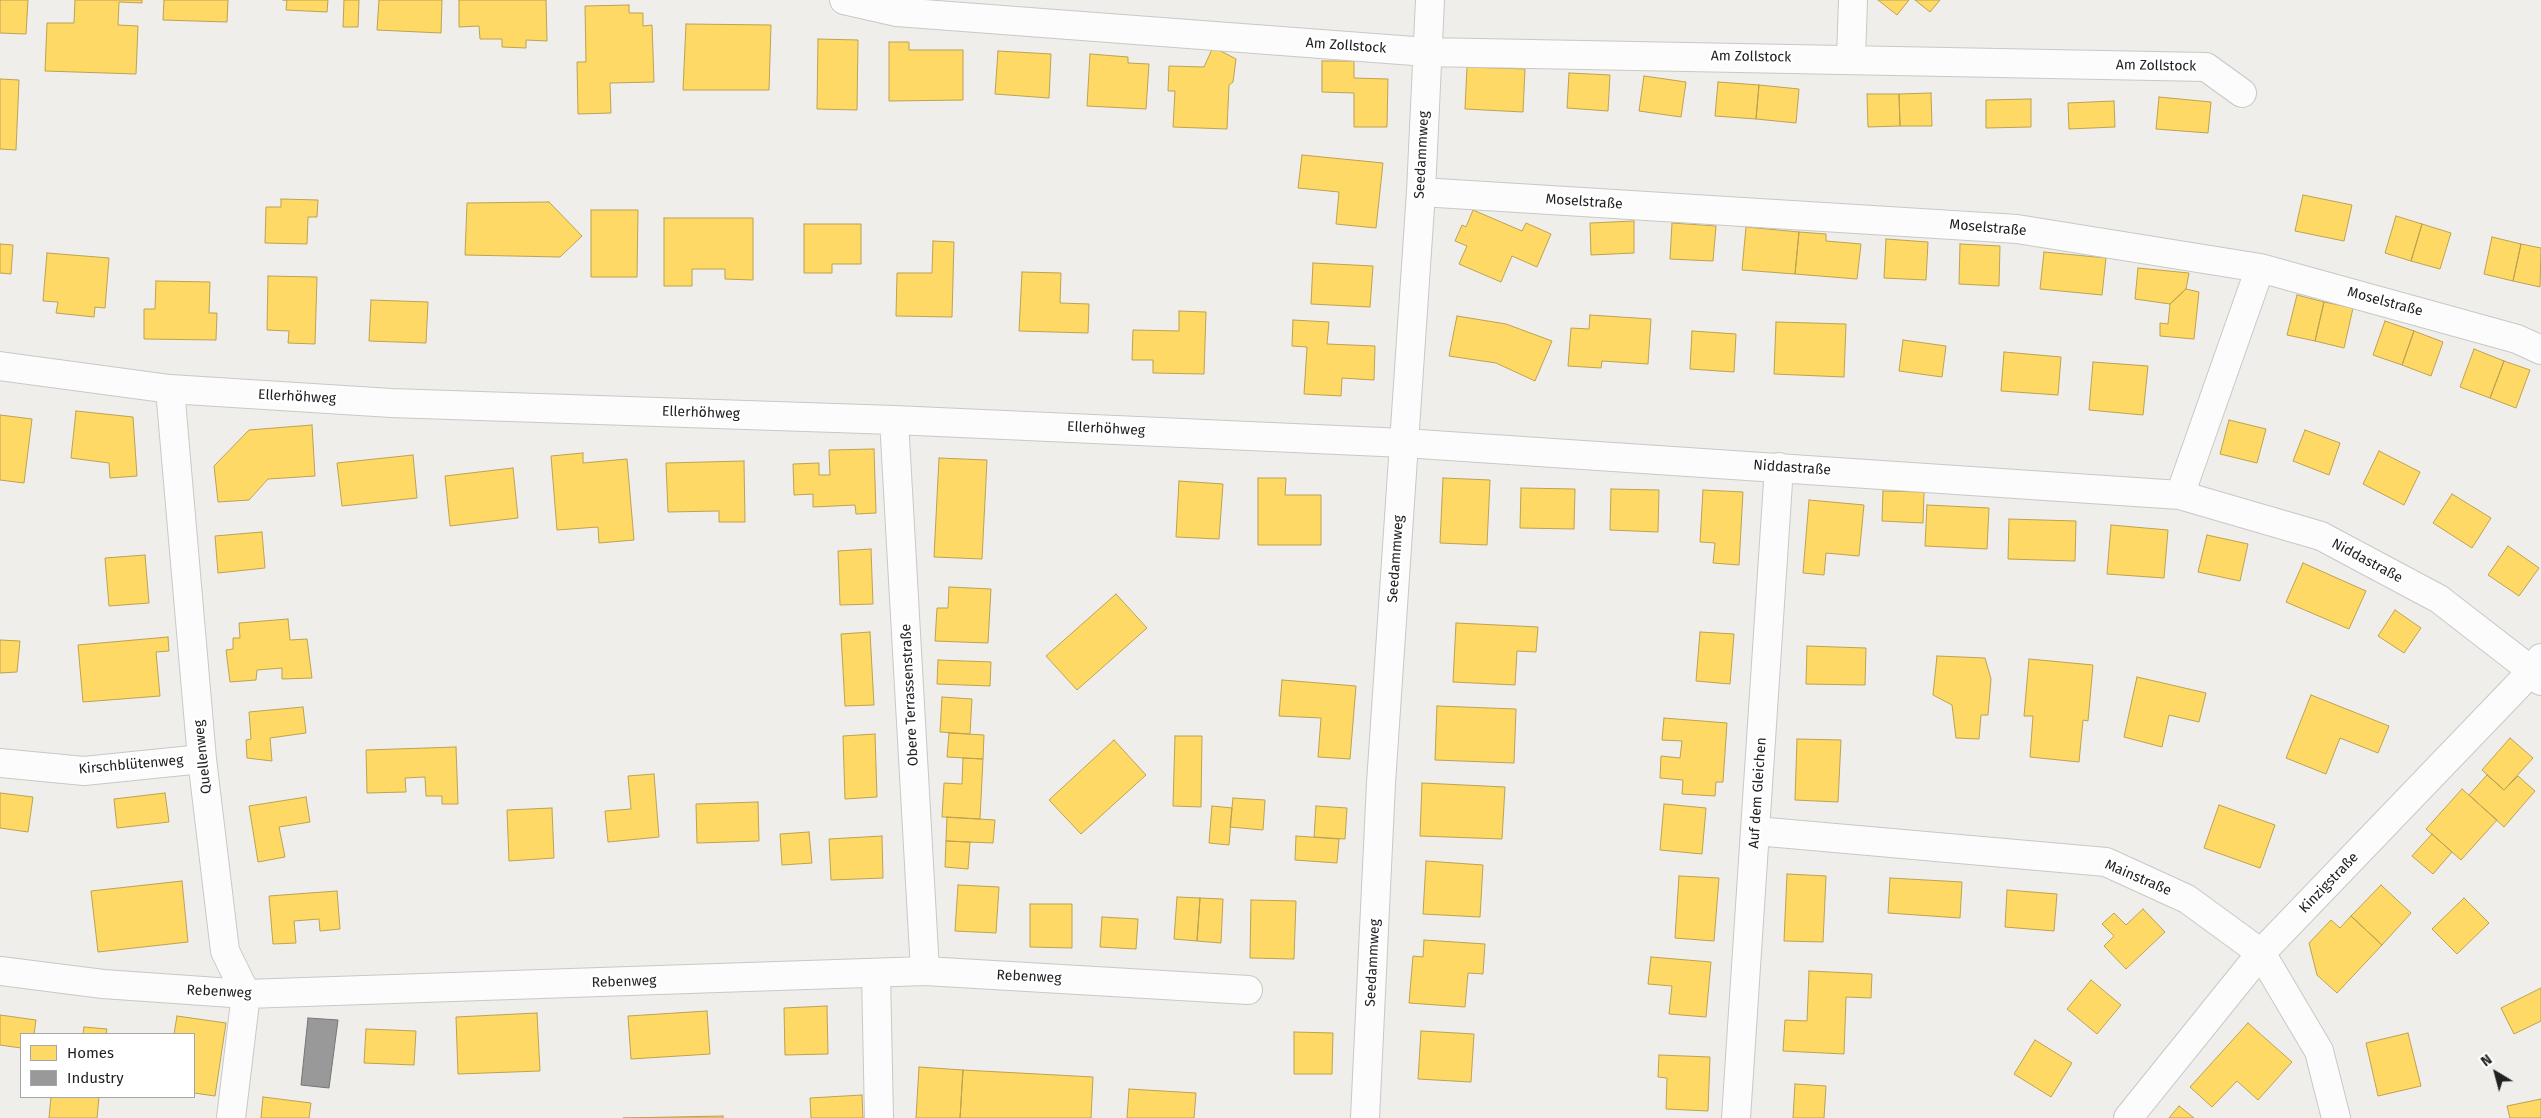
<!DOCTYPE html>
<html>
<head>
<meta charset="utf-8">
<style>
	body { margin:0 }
	#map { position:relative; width:2541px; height:1118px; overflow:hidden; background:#efeeea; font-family:"Fira Sans",sans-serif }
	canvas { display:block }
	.legend { position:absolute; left:20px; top:1033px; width:175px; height:65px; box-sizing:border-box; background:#fff; border:1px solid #a6a6a6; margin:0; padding:6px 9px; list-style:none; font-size:15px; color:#212121 }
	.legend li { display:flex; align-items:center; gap:10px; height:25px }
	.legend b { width:25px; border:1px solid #a6a6a6 }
	.north { position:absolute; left:2471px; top:1048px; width:50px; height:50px; -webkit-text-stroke:4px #fff; paint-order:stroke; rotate:323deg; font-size:14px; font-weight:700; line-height:20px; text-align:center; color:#212121 }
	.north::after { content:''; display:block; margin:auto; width:18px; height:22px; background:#212121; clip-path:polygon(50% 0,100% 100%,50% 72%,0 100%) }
</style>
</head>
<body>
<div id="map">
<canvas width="2541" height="1118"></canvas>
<ul class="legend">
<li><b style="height:14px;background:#ffd966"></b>Homes</li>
<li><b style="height:14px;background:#999"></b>Industry</li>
</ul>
<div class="north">N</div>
</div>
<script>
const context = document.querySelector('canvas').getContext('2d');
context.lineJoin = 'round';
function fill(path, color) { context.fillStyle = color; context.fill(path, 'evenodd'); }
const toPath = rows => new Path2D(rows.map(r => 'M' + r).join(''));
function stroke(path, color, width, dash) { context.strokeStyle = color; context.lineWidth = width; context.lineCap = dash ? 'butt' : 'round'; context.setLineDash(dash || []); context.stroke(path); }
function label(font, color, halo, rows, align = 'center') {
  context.font = font + ' "Fira Sans",sans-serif'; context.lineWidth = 5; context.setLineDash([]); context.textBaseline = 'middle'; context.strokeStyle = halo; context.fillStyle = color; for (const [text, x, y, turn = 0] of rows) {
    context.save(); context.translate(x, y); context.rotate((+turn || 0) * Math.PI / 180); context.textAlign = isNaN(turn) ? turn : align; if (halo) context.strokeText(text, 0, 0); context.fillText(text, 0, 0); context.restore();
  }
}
const homes = toPath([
	[0,0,28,0,26,34,0,33,0,0],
	[75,0,142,0,142,3,119,2,118,25,138,26,136,74,45,71,47,23,74,23,75,0],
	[164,0,228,0,227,22,163,20,164,0],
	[283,0,328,0,327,12,286,10,287,0,283,0],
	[344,0,359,0,358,27,343,27,344,0],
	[379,0,442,0,441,33,377,30,379,0],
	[459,0,546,0,547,41,526,40,526,48,502,47,502,39,480,39,479,26,459,27,459,0],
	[1878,0,1909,0,1897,15,1878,0],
	[1915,0,1940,0,1930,12,1915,0],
	[629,5,629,13,643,13,643,26,652,25,654,82,610,83,611,113,578,114,577,62,586,62,585,6,629,5],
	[686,24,771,25,769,90,683,90,686,24],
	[818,39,858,40,857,110,817,109,818,39],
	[889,42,909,42,909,50,963,50,963,100,889,101,889,42],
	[1213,47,1236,59,1233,82,1229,85,1227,129,1173,127,1175,91,1168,91,1169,66,1204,67,1213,47],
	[998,51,1051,54,1049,98,995,94,998,51],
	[1090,54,1128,57,1128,63,1149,64,1146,109,1087,106,1090,54],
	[1322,61,1354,61,1354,78,1388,79,1387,127,1354,127,1354,93,1322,92,1322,61],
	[1467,67,1525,69,1523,112,1465,109,1467,67],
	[1569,73,1610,75,1608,111,1567,108,1569,73],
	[1644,76,1686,82,1681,117,1639,111,1644,76],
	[0,79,19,80,16,150,0,149,0,79],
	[1718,82,1759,85,1756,119,1715,116,1718,82],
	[1759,85,1799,89,1796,123,1756,119,1759,85],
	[1931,93,1932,126,1900,126,1899,94,1931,93],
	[1867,94,1899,94,1900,126,1868,127,1867,94],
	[2159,97,2211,102,2208,133,2156,129,2159,97],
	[2031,99,2031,127,1986,128,1986,100,2031,99],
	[2114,101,2115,127,2069,129,2068,103,2114,101],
	[1302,155,1383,163,1376,228,1336,224,1339,192,1298,188,1302,155],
	[2303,195,2352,205,2344,241,2295,231,2303,195],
	[281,199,318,200,317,217,308,217,307,244,265,243,266,207,281,207,281,199],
	[549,202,582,236,560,257,465,255,467,203,549,202],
	[591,210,638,210,637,277,591,277,591,210],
	[1473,210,1522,231,1526,223,1551,234,1537,267,1512,256,1501,282,1459,264,1467,246,1455,241,1462,225,1466,227,1473,210],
	[2396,216,2422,224,2411,261,2385,253,2396,216],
	[664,218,753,218,753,280,725,279,725,269,692,269,692,286,664,286,664,218],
	[1634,221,1634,253,1591,255,1590,223,1634,221],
	[1672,223,1716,226,1713,261,1670,259,1672,223],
	[804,224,861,224,861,264,832,264,832,273,804,273,804,224],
	[2422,224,2451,233,2440,269,2411,261,2422,224],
	[1746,227,1799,232,1795,274,1742,270,1746,227],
	[1799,232,1826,234,1826,241,1861,244,1857,279,1795,274,1799,232],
	[2492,237,2521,244,2513,281,2484,274,2492,237],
	[1886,239,1928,242,1926,280,1884,278,1886,239],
	[933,241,954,242,952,317,896,316,897,273,932,273,933,241],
	[0,244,13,245,11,274,0,273,0,244],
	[1960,244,2000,246,1999,286,1959,284,1960,244],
	[2521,244,2541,248,2540,287,2513,281,2521,244],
	[2044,252,2106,258,2102,295,2040,289,2044,252],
	[47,253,109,258,105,308,95,307,94,317,56,313,58,302,43,301,47,253],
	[1313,263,1373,266,1370,307,1311,304,1313,263],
	[2138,268,2189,273,2186,289,2170,304,2135,299,2138,268],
	[1022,272,1061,273,1060,303,1089,304,1088,333,1019,331,1022,272],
	[268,276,317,277,315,344,288,343,289,331,267,330,268,276],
	[156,281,210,282,209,313,217,313,216,340,144,339,144,309,155,309,156,281],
	[2186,289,2199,292,2194,339,2160,336,2160,323,2168,324,2170,304,2186,289],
	[2297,295,2324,302,2315,341,2287,335,2297,295],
	[371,300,428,302,426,343,369,341,371,300],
	[2324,302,2353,308,2344,348,2315,341,2324,302],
	[1179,311,1206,312,1204,374,1153,373,1153,360,1132,360,1133,330,1179,331,1179,311],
	[1590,315,1651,319,1648,364,1602,361,1601,368,1568,366,1571,328,1589,329,1590,315],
	[1457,316,1506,324,1552,341,1535,381,1496,363,1449,356,1457,316],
	[1293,320,1329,322,1327,344,1375,346,1374,380,1342,378,1341,396,1304,394,1307,347,1292,346,1293,320],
	[2385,321,2414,331,2402,365,2373,355,2385,321],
	[1776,322,1846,324,1844,377,1774,374,1776,322],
	[1692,331,1736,334,1734,372,1690,369,1692,331],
	[2414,331,2443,342,2431,376,2402,365,2414,331],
	[1903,340,1946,346,1942,377,1899,371,1903,340],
	[2474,349,2504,361,2490,398,2460,387,2474,349],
	[2004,352,2061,357,2058,395,2001,391,2004,352],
	[2504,361,2530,370,2516,408,2490,398,2504,361],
	[2093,362,2148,366,2143,415,2089,410,2093,362],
	[76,411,133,417,137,476,110,478,109,463,71,458,76,411],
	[0,415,32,419,24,483,0,480,0,415],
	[2229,420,2266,429,2257,463,2220,454,2229,420],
	[312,425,315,476,268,479,249,500,218,502,214,466,249,430,312,425],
	[2305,430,2340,443,2329,475,2293,461,2305,430],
	[874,449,876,513,856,514,855,505,813,507,813,494,794,495,793,464,819,463,819,475,830,475,829,450,874,449],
	[2379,451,2420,472,2404,505,2363,484,2379,451],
	[583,453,583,463,627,459,634,540,599,543,598,527,557,530,551,456,583,453],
	[413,455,417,498,342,506,337,463,413,455],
	[939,458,987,460,982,559,934,557,939,458],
	[744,461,745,522,719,522,719,511,668,512,666,463,744,461],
	[513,468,518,518,450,526,445,476,513,468],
	[1258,478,1286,478,1285,495,1321,495,1321,545,1258,545,1258,478],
	[1443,478,1490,480,1487,545,1440,543,1443,478],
	[1179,481,1223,484,1219,539,1176,537,1179,481],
	[1521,488,1575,489,1574,529,1520,528,1521,488],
	[1611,489,1659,490,1658,532,1610,530,1611,489],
	[1703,490,1743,492,1739,565,1713,563,1715,543,1700,542,1703,490],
	[1883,491,1924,492,1923,523,1882,521,1883,491],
	[2452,494,2491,518,2472,548,2433,523,2452,494],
	[1809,500,1864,505,1859,556,1826,553,1824,575,1803,573,1809,500],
	[1927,505,1989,508,1987,549,1925,546,1927,505],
	[2009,519,2076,521,2075,561,2008,559,2009,519],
	[2111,525,2168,530,2164,578,2107,574,2111,525],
	[262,532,265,568,218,573,215,536,262,532],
	[2207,535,2248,544,2240,581,2198,572,2207,535],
	[2508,546,2539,568,2519,596,2488,575,2508,546],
	[871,549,873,604,840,605,838,551,871,549],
	[145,555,149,603,109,606,105,558,145,555],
	[2303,563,2366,591,2349,629,2286,602,2303,563],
	[949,587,991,589,988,643,935,641,937,608,948,608,949,587],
	[1116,594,1147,628,1077,690,1046,656,1116,594],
	[2395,610,2421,628,2404,653,2378,636,2395,610],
	[288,619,290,640,307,639,312,678,282,679,282,668,257,670,256,680,230,682,226,650,233,649,233,638,240,638,239,623,288,619],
	[1456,623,1538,627,1536,652,1517,651,1515,685,1453,682,1456,623],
	[870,632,874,705,845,706,841,634,870,632],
	[1700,632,1734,634,1730,684,1696,681,1700,632],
	[168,637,169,651,156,652,160,696,83,702,78,645,168,637],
	[0,640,20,641,17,672,0,673,0,640],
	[1807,646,1866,648,1865,685,1806,684,1807,646],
	[1937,656,1985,658,1991,679,1988,715,1981,715,1979,739,1956,738,1952,705,1933,695,1937,656],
	[2029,659,2093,665,2088,721,2083,720,2079,762,2030,757,2033,716,2024,716,2029,659],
	[938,660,991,662,990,686,937,684,938,660],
	[2137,677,2206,693,2199,722,2169,715,2162,747,2124,737,2137,677],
	[1282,680,1356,686,1350,759,1318,757,1321,718,1279,716,1282,680],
	[2311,695,2389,726,2378,753,2340,738,2326,774,2286,758,2311,695],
	[942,697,972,699,970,734,940,732,942,697],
	[1437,706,1516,709,1514,763,1435,760,1437,706],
	[303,707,306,733,270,738,272,761,247,758,246,740,251,739,249,712,303,707],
	[1664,718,1727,723,1723,782,1716,782,1715,796,1682,794,1683,780,1660,778,1661,756,1680,758,1682,741,1662,740,1664,718],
	[949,733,984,735,983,759,947,757,949,733],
	[875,734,877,797,845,799,843,736,875,734],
	[1175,736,1202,736,1201,807,1173,806,1175,736],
	[2510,738,2533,758,2504,790,2482,770,2510,738],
	[1797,739,1841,740,1838,802,1795,800,1797,739],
	[1114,740,1146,775,1081,834,1049,800,1114,740],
	[456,747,458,804,442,804,442,796,426,796,425,777,405,778,406,792,367,793,366,750,456,747],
	[963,758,983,759,980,819,942,817,944,783,962,784,963,758],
	[654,774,659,837,608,842,605,811,631,809,628,776,654,774],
	[2487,775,2504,790,2518,776,2535,791,2504,827,2469,795,2487,775],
	[1422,783,1505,787,1502,839,1420,836,1422,783],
	[2462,789,2497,820,2461,860,2426,829,2462,789],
	[0,793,33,797,28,832,0,828,0,793],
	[165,793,169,822,117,828,114,799,165,793],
	[306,797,310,822,279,827,285,857,258,862,249,806,306,797],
	[1233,798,1265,800,1263,830,1230,827,1233,798],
	[758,802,759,841,697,843,696,804,758,802],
	[1664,804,1706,808,1702,854,1660,850,1664,804],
	[2219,805,2275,825,2260,868,2204,848,2219,805],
	[1212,806,1232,808,1229,845,1209,843,1212,806],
	[1316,806,1347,808,1345,839,1314,837,1316,806],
	[552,808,554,858,509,861,507,810,552,808],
	[947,817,995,820,993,843,946,841,947,817],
	[809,832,812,863,782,865,780,834,809,832],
	[2432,834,2452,852,2433,874,2412,856,2432,834],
	[882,836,883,878,831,880,829,839,882,836],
	[1296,836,1339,839,1337,863,1295,860,1296,836],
	[946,841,970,842,968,869,945,867,946,841],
	[1426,861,1483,865,1480,917,1423,914,1426,861],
	[1787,874,1826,876,1823,942,1784,941,1787,874],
	[1679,876,1719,878,1714,941,1675,938,1679,876],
	[1890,878,1962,882,1960,918,1888,913,1890,878],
	[182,881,188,942,98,952,91,891,182,881],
	[958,885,999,887,996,933,955,931,958,885],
	[2381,885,2411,913,2382,945,2351,916,2381,885],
	[2007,890,2057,894,2054,931,2005,927,2007,890],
	[337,891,340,929,320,931,319,919,294,921,296,943,273,944,269,896,337,891],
	[1177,897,1200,898,1197,941,1174,939,1177,897],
	[1200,898,1223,899,1221,943,1197,941,1200,898],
	[2464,898,2489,923,2457,954,2432,929,2464,898],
	[1251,900,1296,901,1294,959,1250,958,1251,900],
	[1030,904,1072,904,1072,948,1030,947,1030,904],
	[2143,909,2165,932,2126,969,2104,946,2114,936,2102,924,2114,913,2126,925,2143,909],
	[2351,916,2382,945,2337,993,2317,975,2309,943,2331,920,2340,928,2351,916],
	[1102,917,1138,919,1136,949,1100,947,1102,917],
	[1424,940,1485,944,1483,974,1468,973,1465,1007,1409,1003,1413,956,1423,957,1424,940],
	[1651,957,1711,962,1706,1017,1669,1014,1672,986,1648,984,1651,957],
	[1809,971,1872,974,1871,998,1846,997,1844,1054,1783,1051,1785,1020,1807,1021,1809,971],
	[2091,980,2121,1005,2097,1034,2067,1009,2091,980],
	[2541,988,2541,1021,2514,1034,2501,1008,2541,988],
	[827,1006,828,1054,785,1055,784,1008,827,1006],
	[707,1011,710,1054,631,1059,628,1016,707,1011],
	[537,1013,540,1071,458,1074,456,1017,537,1013],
	[0,1015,36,1020,34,1034,21,1034,21,1048,0,1045,0,1015],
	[177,1016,226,1023,215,1096,194,1093,194,1034,174,1034,177,1016],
	[2248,1023,2292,1062,2258,1100,2237,1081,2212,1107,2190,1087,2248,1023],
	[84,1027,107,1029,106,1034,83,1034,84,1027],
	[366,1029,416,1031,414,1065,364,1063,366,1029],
	[1421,1031,1474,1034,1471,1082,1418,1079,1421,1031],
	[1294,1032,1333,1033,1332,1074,1294,1074,1294,1032],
	[2408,1033,2421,1086,2378,1096,2366,1043,2408,1033],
	[2035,1040,2072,1063,2051,1097,2014,1074,2035,1040],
	[1659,1055,1710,1057,1708,1111,1666,1109,1667,1078,1658,1077,1659,1055],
	[919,1067,963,1070,960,1118,916,1118,919,1067],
	[963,1070,1093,1077,1091,1118,960,1118,963,1070],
	[1795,1084,1826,1086,1824,1118,1793,1118,1795,1084],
	[1129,1089,1196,1093,1194,1118,1127,1118,1129,1089],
	[862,1095,863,1118,811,1118,810,1098,862,1095],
	[51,1097,99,1097,97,1118,49,1118,51,1097],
	[263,1097,311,1103,309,1118,261,1118,263,1097],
	[2541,1099,2541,1118,2510,1118,2507,1106,2541,1099],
	[2179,1106,2194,1118,2169,1118,2179,1106],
	[723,1116,723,1118,623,1118,723,1116]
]);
const industry = toPath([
	[308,1018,338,1020,329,1088,301,1085,308,1018]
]);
const minor = toPath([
	[844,0,897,12,1427,52,2206,67,2242,93],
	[1851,59,1853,0],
	[1421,192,2017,229,2260,268,2517,339,2541,350],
	[0,366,170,389,391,403,894,420,1404,443,2180,495,2321,536,2439,599,2532,671,2541,681],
	[170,389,202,759,225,951,246,994,231,1118],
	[894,420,925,971],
	[2180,495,2260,268],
	[0,763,84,771,202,759],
	[1756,831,2106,862,2187,899,2261,953,2319,1051,2336,1118],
	[0,971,103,984,246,994,925,971,1248,990],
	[876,974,879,1118],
	[1365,1118,1381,783,1421,192,1430,0],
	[1736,1118,1779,467],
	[2128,1118,2261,953,2532,671,2541,658]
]);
const streetNames = [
	["Am Zollstock",1346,46,4],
	["Am Zollstock",1751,57,1],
	["Am Zollstock",2156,66,1],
	["Seedammweg",1422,155,-87],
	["Moselstraße",1584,202,4],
	["Moselstraße",1988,228,5],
	["Moselstraße",2385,302,15],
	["Ellerhöhweg",297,397,3],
	["Ellerhöhweg",701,413,2],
	["Ellerhöhweg",1106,429,3],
	["Niddastraße",1792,468,4],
	["Seedammweg",1396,559,-86],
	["Niddastraße",2367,561,28],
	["Obere Terrassenstraße",910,695,-93],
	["Quellenweg",203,757,-96],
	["Kirschblütenweg",131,765,-5],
	["Auf dem Gleichen",1758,793,-86],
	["Mainstraße",2138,878,23],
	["Kinzigstraße",2329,883,-46],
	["Seedammweg",1373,963,-87],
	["Rebenweg",1029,977,3],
	["Rebenweg",624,982,-2],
	["Rebenweg",219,992,3]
];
fill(homes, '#ffd966');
stroke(homes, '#bca251', 1);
fill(industry, '#999');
stroke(industry, '#757575', 1);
stroke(minor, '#c8c8c6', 30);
stroke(minor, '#fdfcfc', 28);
label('14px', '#212121', '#fff', streetNames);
</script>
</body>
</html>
